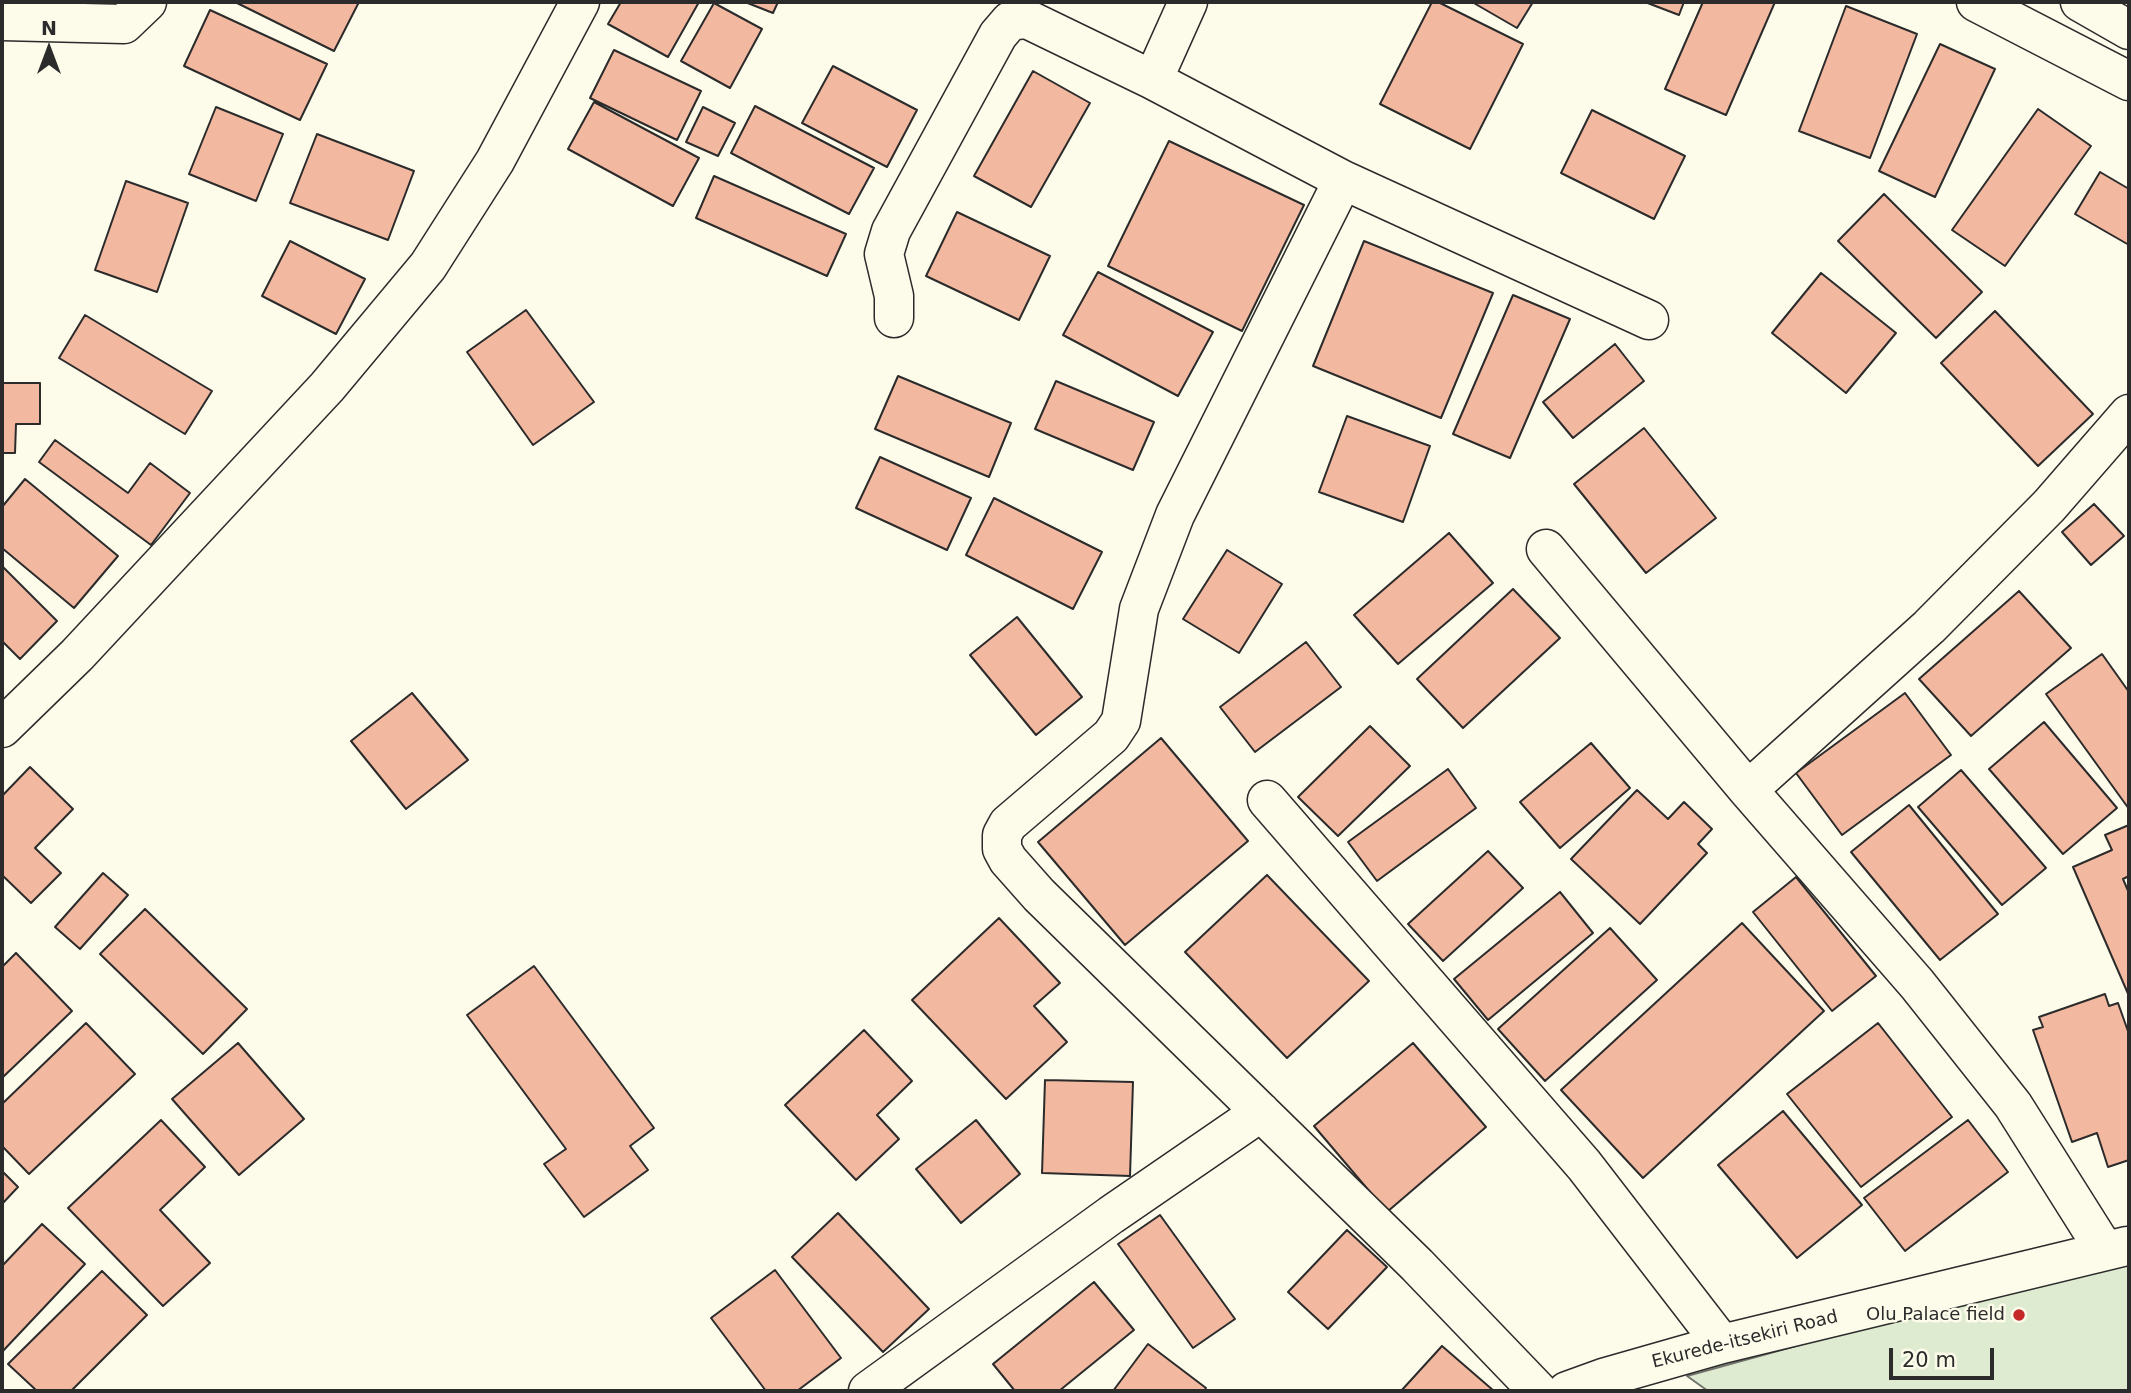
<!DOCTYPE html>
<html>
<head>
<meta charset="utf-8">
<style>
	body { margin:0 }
	#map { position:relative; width:2131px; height:1393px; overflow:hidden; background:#fdfbea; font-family:"DejaVu Sans",sans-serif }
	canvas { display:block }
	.frame { position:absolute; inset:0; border:4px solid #2b2b2b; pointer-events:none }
	.north { position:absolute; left:14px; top:14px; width:70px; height:70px; -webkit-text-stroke:5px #fdfbea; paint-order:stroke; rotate:0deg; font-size:19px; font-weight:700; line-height:28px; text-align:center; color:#2b2b2b }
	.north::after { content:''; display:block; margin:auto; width:24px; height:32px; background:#2b2b2b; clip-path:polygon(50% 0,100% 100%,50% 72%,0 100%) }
	.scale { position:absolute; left:1889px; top:1348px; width:105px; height:32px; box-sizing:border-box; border:4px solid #2b2b2b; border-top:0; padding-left:9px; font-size:21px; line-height:24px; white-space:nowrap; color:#2b2b2b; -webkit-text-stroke:5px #fdfbea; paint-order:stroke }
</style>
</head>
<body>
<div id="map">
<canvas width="2131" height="1393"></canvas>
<div class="frame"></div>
<div class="north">N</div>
<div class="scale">20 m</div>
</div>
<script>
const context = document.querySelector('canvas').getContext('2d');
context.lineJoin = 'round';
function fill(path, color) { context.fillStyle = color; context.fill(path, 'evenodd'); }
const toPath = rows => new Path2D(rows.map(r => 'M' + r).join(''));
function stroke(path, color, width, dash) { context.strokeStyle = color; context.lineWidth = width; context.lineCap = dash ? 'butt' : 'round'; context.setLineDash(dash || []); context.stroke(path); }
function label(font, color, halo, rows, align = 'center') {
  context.font = font + ' "DejaVu Sans",sans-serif'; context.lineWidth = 5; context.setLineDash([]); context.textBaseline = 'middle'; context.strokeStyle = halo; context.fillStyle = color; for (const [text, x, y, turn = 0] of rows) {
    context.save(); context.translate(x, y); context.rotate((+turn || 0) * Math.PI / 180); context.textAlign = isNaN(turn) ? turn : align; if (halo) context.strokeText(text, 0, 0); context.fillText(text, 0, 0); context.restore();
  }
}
const green = toPath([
	[2129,1254,2129,1391,1708,1391,1687,1376,2129,1254]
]);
const building = toPath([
	[235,2,359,2,334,51,235,2],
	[621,2,699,2,668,57,608,24,621,2],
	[745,2,778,2,773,13,745,2],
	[1432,2,1438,2,1523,44,1470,149,1380,104,1432,2],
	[1472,2,1533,2,1517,28,1472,2],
	[1645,2,1684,2,1679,15,1645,2],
	[1703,2,1775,2,1726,115,1665,89,1703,2],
	[714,3,762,29,730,88,681,61,714,3],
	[1846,6,1917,34,1870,158,1799,131,1846,6],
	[210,10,327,64,300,120,184,66,210,10],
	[1940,44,1995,69,1935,197,1879,171,1940,44],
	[614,50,701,91,677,140,590,98,614,50],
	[833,66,917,110,887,167,802,123,833,66],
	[1033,71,1090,103,1031,207,974,176,1033,71],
	[594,102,699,158,673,206,568,149,594,102],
	[755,106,874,168,849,214,731,153,755,106],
	[216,107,283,134,256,201,189,174,216,107],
	[703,107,735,123,718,156,686,142,703,107],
	[2038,109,2091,146,2005,266,1952,230,2038,109],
	[1592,110,1685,156,1654,219,1561,173,1592,110],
	[317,134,414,171,388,240,290,203,317,134],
	[1169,141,1304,205,1242,331,1108,266,1169,141],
	[2100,172,2129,189,2129,245,2075,214,2100,172],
	[714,176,846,234,827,276,696,218,714,176],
	[126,181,188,203,157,292,95,270,126,181],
	[1884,194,1982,292,1936,338,1838,241,1884,194],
	[957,212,1050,256,1019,320,926,276,957,212],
	[290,241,365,279,336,334,262,296,290,241],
	[1364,241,1493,293,1441,418,1313,366,1364,241],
	[1098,272,1213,332,1178,396,1063,335,1098,272],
	[1821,273,1896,333,1846,393,1772,333,1821,273],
	[1513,295,1570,319,1510,458,1453,434,1513,295],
	[526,310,594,402,533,445,467,352,526,310],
	[1995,311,2093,414,2038,466,1941,363,1995,311],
	[85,315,212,391,185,434,59,358,85,315],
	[1615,344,1644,381,1573,438,1543,402,1615,344],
	[898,376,1011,423,989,477,875,429,898,376],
	[1056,381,1154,422,1133,470,1035,429,1056,381],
	[2,383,40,383,40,424,16,424,15,453,2,453,2,383],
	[1347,416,1430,446,1403,522,1319,492,1347,416],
	[1644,428,1716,518,1646,573,1574,484,1644,428],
	[55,440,128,493,150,463,190,493,151,545,39,462,55,440],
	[880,457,971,498,947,550,856,508,880,457],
	[25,479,118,556,74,608,2,548,2,507,25,479],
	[994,498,1102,552,1073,609,966,555,994,498],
	[2094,504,2124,536,2091,565,2062,532,2094,504],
	[1449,533,1493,583,1398,664,1354,615,1449,533],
	[1227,550,1282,584,1239,653,1183,619,1227,550],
	[2,566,57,621,20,659,2,641,2,566],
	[1513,589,1560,638,1463,728,1417,679,1513,589],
	[2019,591,2071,648,1971,736,1919,679,2019,591],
	[1017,617,1082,697,1036,735,970,655,1017,617],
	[1306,642,1341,687,1255,752,1220,707,1306,642],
	[2102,654,2129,692,2129,809,2046,694,2102,654],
	[412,693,468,760,406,809,351,741,412,693],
	[1905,693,1951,755,1842,835,1796,773,1905,693],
	[2044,722,2117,808,2063,854,1989,769,2044,722],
	[1370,726,1410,766,1338,836,1298,797,1370,726],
	[1161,738,1248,841,1125,945,1038,842,1161,738],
	[1591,743,1630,788,1560,848,1520,802,1591,743],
	[30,767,73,809,35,848,61,873,31,903,2,875,2,796,30,767],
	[1448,769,1476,808,1377,881,1348,842,1448,769],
	[1961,770,2046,868,2002,905,1918,807,1961,770],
	[1637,790,1668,819,1684,802,1712,829,1698,844,1707,853,1640,924,1571,859,1637,790],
	[1909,805,1998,914,1940,960,1851,852,1909,805],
	[2129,825,2129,876,2123,879,2129,893,2129,996,2073,867,2112,850,2105,835,2129,825],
	[1488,851,1523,888,1443,961,1408,924,1488,851],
	[103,873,128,895,80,949,55,927,103,873],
	[1267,875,1369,981,1287,1058,1185,952,1267,875],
	[1796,877,1876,976,1832,1011,1753,912,1796,877],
	[1560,892,1593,933,1488,1020,1454,979,1560,892],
	[145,909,247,1009,203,1054,100,954,145,909],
	[999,918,1060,983,1034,1006,1067,1042,1006,1099,912,1000,999,918],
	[1742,923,1824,1011,1643,1178,1561,1090,1742,923],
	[1610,928,1657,980,1545,1081,1498,1029,1610,928],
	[16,953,72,1011,2,1078,2,967,16,953],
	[534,966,654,1128,630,1146,648,1170,584,1217,544,1164,566,1149,467,1015,534,966],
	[2105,994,2109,1006,2118,1003,2129,1034,2129,1160,2108,1167,2097,1133,2072,1142,2033,1030,2043,1027,2039,1017,2105,994],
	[86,1023,135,1074,29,1174,2,1146,2,1104,86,1023],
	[1878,1023,1952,1117,1861,1187,1787,1094,1878,1023],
	[864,1030,912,1081,877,1115,899,1139,856,1180,785,1105,864,1030],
	[238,1043,304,1119,239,1175,172,1099,238,1043],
	[1413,1043,1486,1127,1387,1212,1314,1126,1413,1043],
	[1045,1080,1133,1082,1130,1176,1042,1173,1045,1080],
	[1783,1111,1862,1205,1797,1258,1718,1165,1783,1111],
	[161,1120,205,1167,160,1210,210,1263,163,1306,68,1208,161,1120],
	[976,1120,1020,1174,961,1223,916,1169,976,1120],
	[1968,1120,2008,1172,1905,1251,1864,1198,1968,1120],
	[2,1171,18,1187,2,1204,2,1171],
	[838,1213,929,1309,883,1352,792,1257,838,1213],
	[1160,1215,1235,1319,1193,1348,1118,1244,1160,1215],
	[42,1224,85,1264,2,1352,2,1266,42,1224],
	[1347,1230,1387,1267,1328,1329,1288,1292,1347,1230],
	[775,1270,841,1358,797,1391,766,1391,711,1318,775,1270],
	[102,1271,147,1315,71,1391,37,1391,8,1364,102,1271],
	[1094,1282,1134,1330,1059,1391,1015,1391,993,1364,1094,1282],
	[1148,1344,1206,1388,1204,1391,1113,1391,1148,1344],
	[1442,1346,1494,1391,1401,1391,1442,1346]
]);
const minor = toPath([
	[2,21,124,24,147,2],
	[1153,80,1188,2],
	[1343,180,1175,515,1139,609,1121,721,1111,736,1008,824,1002,835,1002,849,1008,860,1039,895,1417,1265,1538,1391],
	[894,318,894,296,884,254,891,231,998,35,1010,21,1027,19,1153,80,1343,180,1649,320],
	[1546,549,1748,790,1917,984,2013,1105,2105,1251],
	[2,728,77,655,327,387,428,266,495,161,580,2],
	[1748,790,1929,627,2049,506,2129,414],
	[1267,800,1584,1165,1722,1344],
	[868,1391,1111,1215,1261,1112],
	[1567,1391,1603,1378,1722,1344,2127,1246]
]);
const major = toPath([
	[1976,2,2129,81],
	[2080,2,2129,30]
]);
const markers = [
	[2019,1315,7,"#c62828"]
];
const poiNames = [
	["Olu Palace field",2005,1315]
];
const streetNames = [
	["Ekurede-itsekiri Road",1745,1340,-14]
];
fill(green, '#deebd1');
stroke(green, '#74746e', 2);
fill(building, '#f2b8a0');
stroke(building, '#2b2b2b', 2);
stroke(minor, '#2b2b2b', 41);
stroke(major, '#2b2b2b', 41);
stroke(minor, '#fdfbea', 38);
stroke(major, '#fdfbea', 38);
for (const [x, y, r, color] of markers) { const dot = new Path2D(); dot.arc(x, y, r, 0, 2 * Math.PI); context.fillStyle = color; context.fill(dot); stroke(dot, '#fdfbea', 2.5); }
label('18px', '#2b2b2b', '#fdfbea', poiNames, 'right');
label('18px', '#2b2b2b', '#fdfbea', streetNames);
</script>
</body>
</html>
